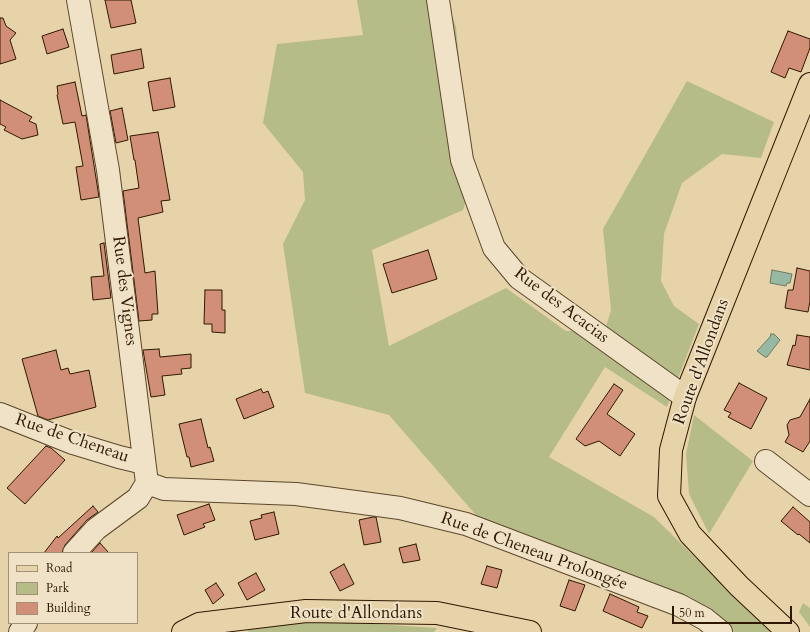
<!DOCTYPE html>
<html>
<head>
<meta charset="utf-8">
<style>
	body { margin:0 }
	#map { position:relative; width:810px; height:632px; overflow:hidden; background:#e7d3a9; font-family:Cardo,serif }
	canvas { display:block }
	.legend { position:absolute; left:8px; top:552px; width:130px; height:72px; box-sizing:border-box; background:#efe2c7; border:1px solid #a29178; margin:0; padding:5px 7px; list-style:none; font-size:12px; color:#2f1801 }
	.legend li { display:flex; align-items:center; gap:8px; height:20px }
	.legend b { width:20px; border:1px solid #a29178 }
	.scale { position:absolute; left:672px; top:606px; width:120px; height:18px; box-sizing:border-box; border:2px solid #2f1801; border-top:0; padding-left:5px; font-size:12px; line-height:14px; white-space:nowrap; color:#2f1801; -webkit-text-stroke:3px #efe2c7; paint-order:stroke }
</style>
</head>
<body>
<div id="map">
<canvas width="810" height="632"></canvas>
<ul class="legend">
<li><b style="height:5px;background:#e7d3a9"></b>Road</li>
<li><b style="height:11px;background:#b6bc88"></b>Park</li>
<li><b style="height:11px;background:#d18f78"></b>Building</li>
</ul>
<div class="scale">50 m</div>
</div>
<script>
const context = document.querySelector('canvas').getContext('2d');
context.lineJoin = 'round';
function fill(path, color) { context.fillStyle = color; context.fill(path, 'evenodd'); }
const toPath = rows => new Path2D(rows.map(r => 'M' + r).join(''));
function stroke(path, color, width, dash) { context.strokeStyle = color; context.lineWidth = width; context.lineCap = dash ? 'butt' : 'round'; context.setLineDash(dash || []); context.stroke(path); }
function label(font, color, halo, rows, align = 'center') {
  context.font = font + ' Cardo,serif'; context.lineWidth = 4; context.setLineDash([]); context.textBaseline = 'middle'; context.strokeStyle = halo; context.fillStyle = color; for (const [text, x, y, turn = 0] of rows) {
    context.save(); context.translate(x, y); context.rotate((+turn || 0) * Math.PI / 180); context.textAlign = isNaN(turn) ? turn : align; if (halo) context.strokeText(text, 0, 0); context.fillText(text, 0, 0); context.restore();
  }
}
const green = toPath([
	[357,0,446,0,456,27,471,184,463,210,372,250,389,346,506,288,566,331,605,330,611,310,603,229,687,81,774,122,761,158,722,154,682,183,664,234,661,281,674,306,699,324,667,407,605,367,549,457,654,517,771,632,734,632,690,597,482,522,389,415,305,393,283,244,305,200,303,172,263,123,277,44,363,35],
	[694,415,753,461,709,534,689,494,686,454],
	[803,603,810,608,810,627,799,612],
	[326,621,437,628,434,632,249,632,242,626]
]);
const water = toPath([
	[772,270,792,274,790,283,787,283,786,286,770,283,772,270],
	[771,334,774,334,780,340,767,357,765,357,757,351,770,337,771,334]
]);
const building = toPath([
	[105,0,131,0,136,23,111,28,105,0],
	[0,18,3,18,6,26,16,33,10,40,16,59,0,64,0,18],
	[63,29,69,47,47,54,42,36,63,29],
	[788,31,810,39,810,48,801,72,789,68,785,78,771,72,788,31],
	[141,49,144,68,114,74,111,55,141,49],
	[170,78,175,107,153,111,148,82,170,78],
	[75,82,82,116,86,115,99,197,81,200,76,167,83,166,75,122,63,124,57,95,58,94,57,86,75,82],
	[0,100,32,117,29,121,36,124,38,135,22,139,4,130,6,127,0,124,0,100],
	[122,108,128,140,116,143,110,111,122,108],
	[158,132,170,200,161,201,163,212,138,218,145,273,155,271,158,314,152,314,152,320,139,321,123,191,139,188,135,160,134,160,130,136,158,132],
	[104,243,111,298,93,300,91,277,104,276,100,244,104,243],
	[428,250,437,279,392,293,383,264,428,250],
	[797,268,810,271,810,301,808,312,785,308,788,290,793,290,797,268],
	[205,290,222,290,222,310,225,310,225,333,212,332,212,324,204,324,205,290],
	[797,335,810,337,810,370,787,365,793,345,795,346,797,335],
	[159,349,160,357,191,354,191,368,181,369,182,374,162,376,165,395,151,397,143,350,159,349],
	[56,350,61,370,68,368,70,374,89,370,96,407,48,420,38,416,22,359,56,350],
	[739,383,767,398,751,429,728,417,731,413,724,410,739,383],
	[614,384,623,390,607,414,635,434,620,456,599,441,585,446,576,439,614,384],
	[261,389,263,393,268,391,274,407,244,419,236,399,261,389],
	[810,399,810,441,803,452,785,442,789,435,787,425,790,420,800,417,810,399],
	[201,419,208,448,210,447,214,461,191,467,189,457,187,457,179,424,201,419],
	[46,446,51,448,65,460,25,504,7,488,46,446],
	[209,504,215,520,203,524,205,527,184,535,177,515,209,504],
	[93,506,98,512,87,520,65,545,62,553,44,553,57,536,58,538,93,506],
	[793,507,810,522,810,543,799,534,798,535,781,521,793,507],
	[274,512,279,534,255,540,250,521,262,518,261,515,274,512],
	[373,517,376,517,381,542,364,545,359,520,373,517],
	[100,543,109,553,91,553,100,543],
	[416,544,420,560,403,563,399,548,416,544],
	[344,564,354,584,340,591,330,572,344,564],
	[487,566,502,570,497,588,481,584,487,566],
	[256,573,265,590,247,600,238,583,256,573],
	[569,580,585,585,575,611,560,606,569,580],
	[216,583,224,595,213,604,205,590,216,583],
	[610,594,639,607,637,612,648,616,642,628,603,611,610,594]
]);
const minor = toPath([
	[438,0,462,160,494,248,519,278,685,397],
	[0,414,73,443,119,457,144,463],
	[766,461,810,495],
	[147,483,164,489,296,494,400,508,466,524,679,605,705,619,721,632],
	[74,553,96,529,138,498,147,483,108,170,78,0],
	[20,632,26,623]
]);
const major = toPath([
	[183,632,199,624,306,611,437,613,530,632],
	[788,632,739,586,690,534,669,496,671,450,685,397,810,84]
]);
const streetNames = [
	["Rue des Vignes",124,291,83],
	["Rue des Acacias",561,306,37],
	["Route d'Allondans",702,362,-70],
	["Rue de Cheneau",72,439,19],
	["Rue de Cheneau Prolongée",534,552,20],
	["Route d'Allondans",356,614]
];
fill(green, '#b6bc88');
fill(water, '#97b9a4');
stroke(water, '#6d7963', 1);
fill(building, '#d18f78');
stroke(building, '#2f1801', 1);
stroke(minor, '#5d472b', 24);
stroke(major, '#2f1801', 24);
stroke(minor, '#efe2c7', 22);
stroke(major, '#e7d3a9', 22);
label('17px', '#2f1801', '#efe2c7', streetNames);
</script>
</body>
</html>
